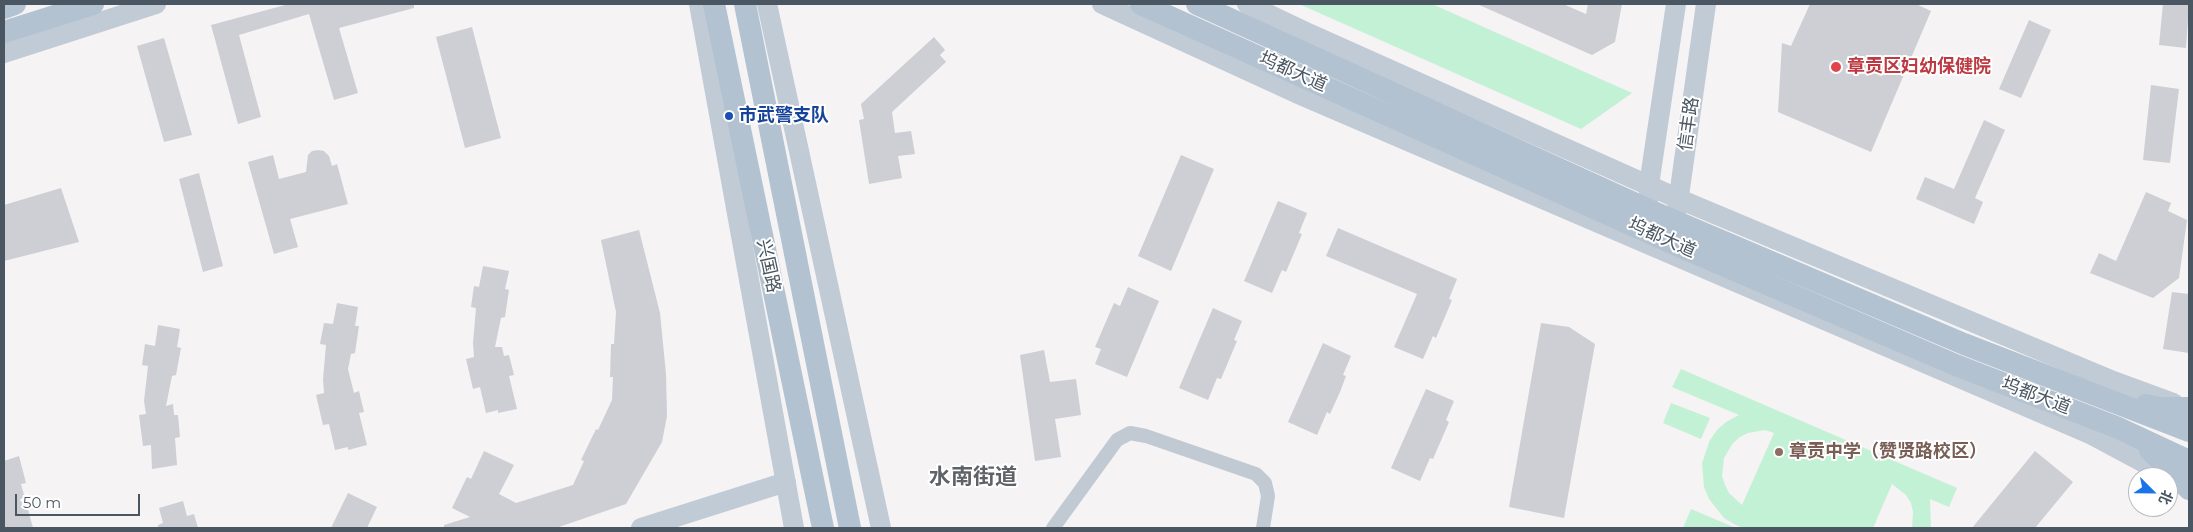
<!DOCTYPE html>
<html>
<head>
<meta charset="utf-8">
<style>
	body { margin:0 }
	#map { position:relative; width:2193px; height:532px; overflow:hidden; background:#f5f3f3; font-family:Montserrat,"Noto Sans SC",sans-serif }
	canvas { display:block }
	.frame { position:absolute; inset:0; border:5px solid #4a5661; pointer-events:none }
	.north { position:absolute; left:2128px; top:467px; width:50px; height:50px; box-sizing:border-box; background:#fff; border:1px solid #b7bbc0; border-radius:50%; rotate:113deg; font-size:14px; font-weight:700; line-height:20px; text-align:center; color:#4a5661 }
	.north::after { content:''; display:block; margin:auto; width:18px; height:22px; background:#1a73e8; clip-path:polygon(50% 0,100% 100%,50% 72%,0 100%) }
	.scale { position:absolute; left:15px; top:494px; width:125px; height:22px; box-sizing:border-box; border:2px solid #4a5661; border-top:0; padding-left:6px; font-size:15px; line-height:18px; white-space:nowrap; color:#4a5661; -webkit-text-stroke:4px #fff; paint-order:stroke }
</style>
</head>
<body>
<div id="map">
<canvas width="2193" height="532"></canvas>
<div class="frame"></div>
<div class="north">北</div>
<div class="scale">50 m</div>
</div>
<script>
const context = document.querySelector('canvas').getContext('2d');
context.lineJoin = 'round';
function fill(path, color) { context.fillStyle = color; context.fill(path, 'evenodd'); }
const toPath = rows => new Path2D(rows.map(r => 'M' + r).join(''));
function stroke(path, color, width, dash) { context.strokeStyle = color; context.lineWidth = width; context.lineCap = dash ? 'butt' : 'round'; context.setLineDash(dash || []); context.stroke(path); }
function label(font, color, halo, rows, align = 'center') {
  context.font = font + ' Montserrat,"Noto Sans SC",sans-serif'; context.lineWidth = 4; context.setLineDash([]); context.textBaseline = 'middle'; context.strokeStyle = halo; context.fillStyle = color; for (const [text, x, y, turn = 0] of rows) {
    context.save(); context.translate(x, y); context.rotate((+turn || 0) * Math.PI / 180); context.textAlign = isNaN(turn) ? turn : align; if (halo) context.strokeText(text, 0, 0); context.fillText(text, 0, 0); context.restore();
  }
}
const green = toPath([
	[1299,4,1432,4,1632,93,1581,129],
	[1681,369,1957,488,1949,507,1930,499,1931,528,1912,528,1913,512,1911,503,1906,495,1892,484,1873,528,1743,528,1734,524,1724,518,1709,499,1704,487,1702,463,1710,440,1717,430,1726,422,1739,415,1672,387],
	[1765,430,1774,433,1742,505,1729,493,1725,485,1722,476,1724,458,1733,443,1740,437,1748,433],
	[1671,403,1710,418,1701,439,1663,423],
	[1691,509,1736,528,1683,528]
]);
const building = toPath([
	[289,4,414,4,414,8,339,28,358,93,334,100,309,14,239,35,261,117,238,124,211,25],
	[1477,4,1563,4,1586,14,1588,4,1622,4,1615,42,1592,55],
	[1810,4,1916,4,1931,11,1871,152,1778,112,1782,43,1791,46],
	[2163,4,2189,4,2186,48,2159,45],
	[2029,20,2051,30,2021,98,1999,89],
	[472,27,501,138,465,148,436,37],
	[934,37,945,50,940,55,946,62,892,112,895,133,911,131,915,154,898,156,902,178,869,184,859,120,864,119,861,104],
	[164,38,192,135,164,142,137,46],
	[2151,85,2179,89,2170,163,2143,160],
	[1984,120,2005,130,1975,198,1983,202,1974,224,1916,199,1925,177,1954,189],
	[318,150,324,151,329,156,332,166,337,164,348,204,290,219,298,247,274,254,248,162,273,155,279,179,306,172,308,155,312,151],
	[1181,155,1214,169,1171,271,1138,256],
	[199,173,223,266,203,272,179,179],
	[61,188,79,242,4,261,4,205],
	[2146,192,2171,203,2168,211,2187,220,2179,278,2153,298,2090,273,2099,253,2116,261],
	[1278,201,1307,213,1299,233,1302,234,1286,272,1282,270,1272,293,1244,281],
	[1338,228,1457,279,1449,299,1452,300,1436,338,1433,336,1423,359,1394,347,1417,294,1326,256],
	[639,230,660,313,666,374,667,416,662,442,626,504,556,528,444,528,444,525,470,517,452,508,467,477,471,479,484,451,514,465,499,494,516,503,573,485,584,461,581,460,596,429,598,430,612,400,613,377,610,377,611,344,614,344,616,312,601,240],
	[483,266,509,271,505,289,509,290,505,317,501,318,495,347,502,347,504,356,509,355,514,375,509,376,517,409,498,413,498,410,486,413,480,387,473,389,466,359,474,357,473,343,476,308,471,307,474,286,479,287],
	[1128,287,1159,301,1127,377,1095,364,1101,349,1095,347,1114,303,1120,306],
	[2172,292,2189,294,2189,353,2163,349],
	[337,303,358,307,355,326,359,326,355,353,351,354,348,369,354,393,359,391,364,412,359,413,367,445,348,450,348,447,335,450,329,424,323,425,316,395,324,393,323,379,326,345,320,344,324,323,333,324],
	[1213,308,1242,321,1234,340,1237,341,1221,379,1217,378,1208,400,1179,388],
	[1541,323,1569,327,1595,344,1564,518,1509,507],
	[158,325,180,329,177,347,181,348,176,375,172,376,166,406,173,404,174,415,178,415,180,437,175,438,177,465,152,469,151,445,143,446,139,415,146,414,144,401,148,366,142,365,145,344,155,346],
	[1323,343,1351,356,1343,375,1346,376,1340,392,1330,414,1327,412,1317,435,1288,422],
	[1044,350,1050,382,1076,379,1081,415,1055,419,1061,457,1035,461,1020,355],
	[1426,389,1454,401,1446,420,1449,422,1433,459,1430,458,1420,481,1391,468],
	[2035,451,2073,482,2035,528,1972,528],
	[19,456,26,483,21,484,33,528,4,528,4,461],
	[348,493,377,507,367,528,331,528],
	[183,501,187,516,194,514,198,528,158,528,158,525,163,523,159,508]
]);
const street = toPath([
	[1053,528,1117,440,1130,433,1146,436,1256,474,1265,483,1268,496,1263,528]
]);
const secondary = toPath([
	[699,4,794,528],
	[767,4,881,528],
	[1102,4,1296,93,2090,434,2174,479],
	[1247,4,1310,34,1679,199,2113,381,2173,403],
	[4,53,156,4],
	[1649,197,1649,185,1676,4],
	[1677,210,1706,4],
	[641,528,786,482]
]);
const primary = toPath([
	[714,4,823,528],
	[745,4,850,528],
	[1141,4,1674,244,1958,366,2116,427,2189,461],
	[1197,4,1649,210,1964,344,2189,431],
	[4,8,15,4],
	[4,32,93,4],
	[2146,405,2160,408,2189,408],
	[2150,450,2189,489]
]);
const markers = [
	[1836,67,6,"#e0444e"],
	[729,116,5,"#1a4fb4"],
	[1779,452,5,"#8d6e63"]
];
const healthNames = [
	["章贡区妇幼保健院",1847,67]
];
const streetNames = [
	["坞都大道",1293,72,24],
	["信丰路",1689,124,-82],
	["坞都大道",1662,238,24],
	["兴国路",768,266,78],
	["坞都大道",2036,396,21]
];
const transitNames = [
	["市武警支队",739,116]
];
const educationNames = [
	["章贡中学（赞贤路校区）",1789,452]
];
const districtNames = [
	["水南街道",973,478]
];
fill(green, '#c3f1d5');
fill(building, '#cdcfd5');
stroke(street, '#c1cad2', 14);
stroke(secondary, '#c1cbd6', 20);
stroke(primary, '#b3c2d1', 22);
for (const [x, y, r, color] of markers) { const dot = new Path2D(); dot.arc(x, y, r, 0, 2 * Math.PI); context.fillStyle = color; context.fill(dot); stroke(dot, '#fff', 2); }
label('bold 18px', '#be3a42', '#fff', healthNames, 'left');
label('18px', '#4a5661', '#fff', streetNames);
label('bold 18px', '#164399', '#fff', transitNames, 'left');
label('bold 18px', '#785e54', '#fff', educationNames, 'left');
label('bold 22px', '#5f6368', '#fff', districtNames);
</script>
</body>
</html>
